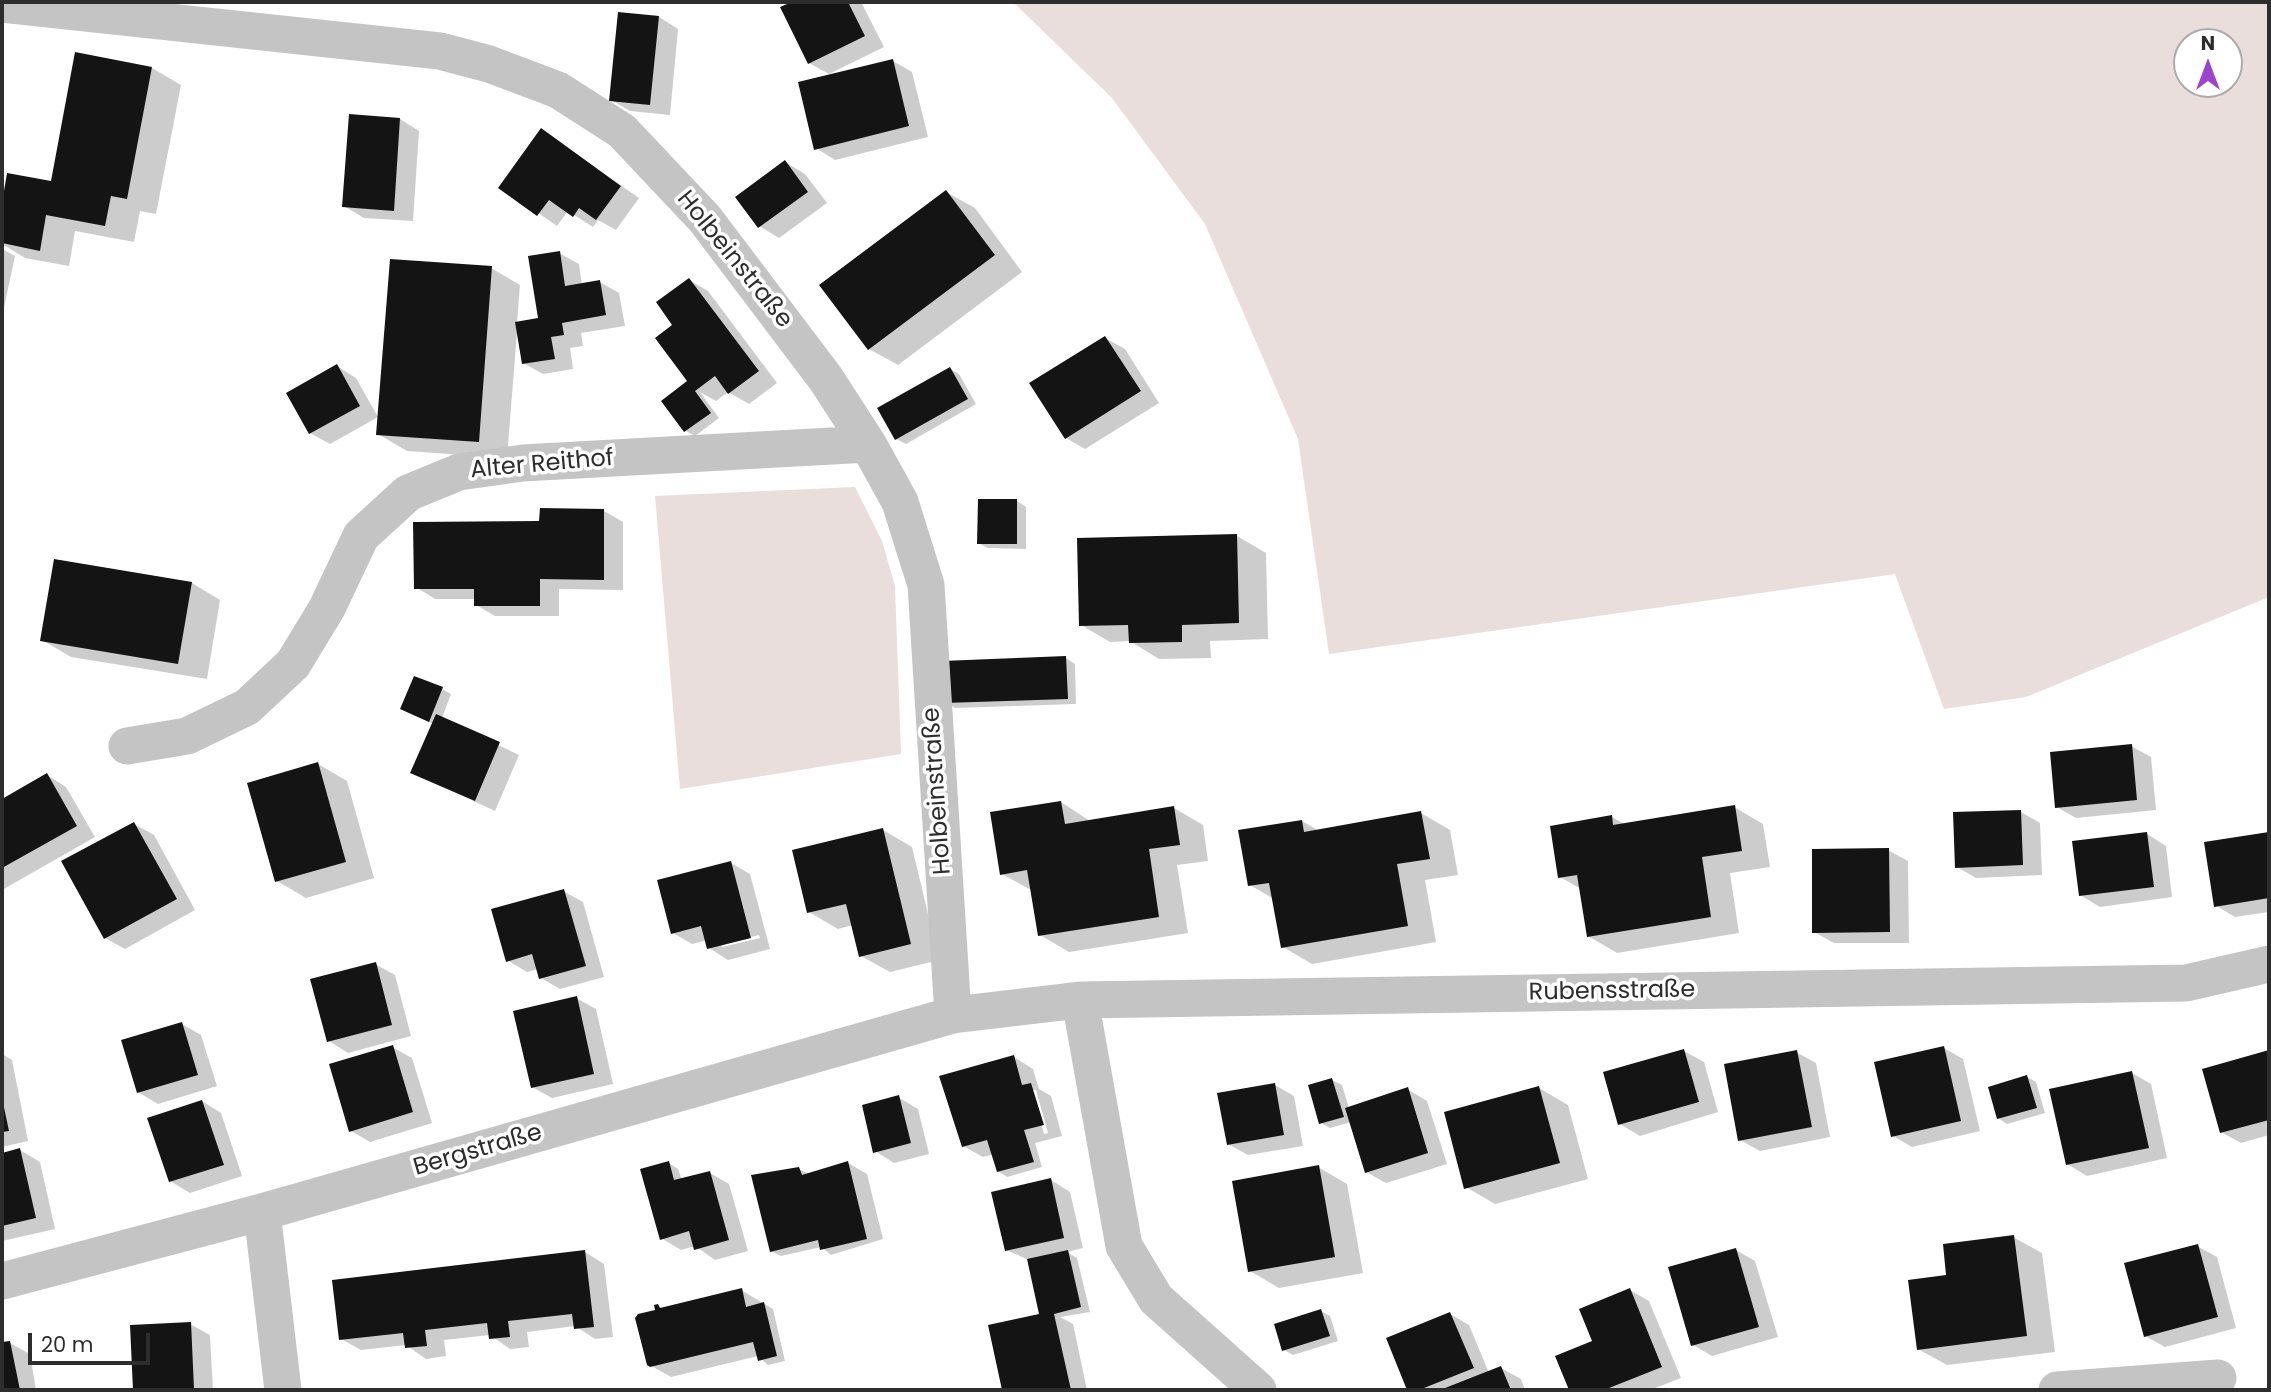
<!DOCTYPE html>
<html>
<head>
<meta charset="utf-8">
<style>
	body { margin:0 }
	#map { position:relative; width:2271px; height:1392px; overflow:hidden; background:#fff; font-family:Poppins,sans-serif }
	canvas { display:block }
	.frame { position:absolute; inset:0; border:4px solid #2d2d2d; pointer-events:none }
	.north { position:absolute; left:2173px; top:28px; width:70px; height:70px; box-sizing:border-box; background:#fff; border:2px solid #ababab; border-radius:50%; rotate:0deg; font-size:19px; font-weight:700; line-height:28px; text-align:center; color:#2d2d2d }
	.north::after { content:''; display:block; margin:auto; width:24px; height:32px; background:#9b45ce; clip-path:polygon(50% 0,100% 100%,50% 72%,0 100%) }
	.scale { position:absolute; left:28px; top:1333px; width:122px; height:32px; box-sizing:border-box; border:4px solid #2d2d2d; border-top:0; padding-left:9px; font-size:21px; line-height:24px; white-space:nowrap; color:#2d2d2d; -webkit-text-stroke:5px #fff; paint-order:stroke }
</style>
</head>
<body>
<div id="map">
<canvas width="2271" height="1392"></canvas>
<div class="frame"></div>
<div class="north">N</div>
<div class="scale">20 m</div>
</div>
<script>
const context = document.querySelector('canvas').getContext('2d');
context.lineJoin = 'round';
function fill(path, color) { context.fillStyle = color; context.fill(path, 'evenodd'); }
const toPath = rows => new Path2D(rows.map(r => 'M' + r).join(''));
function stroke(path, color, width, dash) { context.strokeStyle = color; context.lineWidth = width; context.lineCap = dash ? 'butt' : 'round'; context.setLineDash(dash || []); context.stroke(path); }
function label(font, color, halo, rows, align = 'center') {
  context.font = font + ' Poppins,sans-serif'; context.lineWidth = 7; context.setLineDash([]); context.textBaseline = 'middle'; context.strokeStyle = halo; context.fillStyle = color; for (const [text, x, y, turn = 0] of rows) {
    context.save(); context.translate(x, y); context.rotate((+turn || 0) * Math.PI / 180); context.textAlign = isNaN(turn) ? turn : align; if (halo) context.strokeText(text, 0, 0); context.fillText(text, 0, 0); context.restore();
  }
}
const green = toPath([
	[1013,2,2269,2,2269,597,2026,697,1944,709,1895,574,1329,654,1298,439,1205,224,1112,98],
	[2187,42,2229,42,2229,84,2187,84],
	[855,487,882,541,895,586,901,754,680,789,655,496]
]);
const shadow = toPath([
	[796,2,861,2,884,47,829,74,809,63,783,8],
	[659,17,678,29,670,115,630,111,611,100],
	[893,61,912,72,928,137,835,160,816,148],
	[152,68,181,85,156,214,140,211,134,242,75,231,69,266,25,258,2,244,2,213,9,175,53,183],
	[400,119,419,131,413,221,364,218,344,206],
	[542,131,639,198,616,230,598,220,593,227,568,211,557,226,501,187],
	[785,162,805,174,827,203,779,238,759,226],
	[946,192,975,208,1022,272,898,365,869,349],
	[2,249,15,256,2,317],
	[559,253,579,264,582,285,600,282,619,293,625,326,581,333,583,346,570,348,573,369,543,374,523,363,517,332,507,458,407,451,378,434,491,268,520,285,517,323,540,319],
	[689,280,708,291,777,383,749,404,728,392,716,401,700,392,719,418,695,436,686,431,663,401,690,381,675,325],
	[1105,338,1125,349,1159,403,1085,449,1066,438],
	[337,366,356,378,378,417,330,444,310,433],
	[950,369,959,374,976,404,906,444,896,439],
	[1017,501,1026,507,1026,549,988,548,978,543],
	[604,511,623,522,623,590,559,589,559,616,495,616,476,605,476,599,435,599,416,587,541,523],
	[1237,536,1266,553,1268,639,1210,641,1211,658,1159,659,1130,641,1110,642,1081,625],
	[192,583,220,600,207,679,71,657,42,640],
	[1066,658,1075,664,1076,704,955,708,946,702],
	[442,689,451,694,442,718,519,755,495,811,413,773,434,724,411,714],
	[2131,746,2151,757,2156,810,2076,818,2057,807],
	[318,764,347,781,374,878,306,898,277,881],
	[47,775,66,787,95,837,2,890,2,801],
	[1061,802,1090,821,1174,808,1203,825,1208,861,1177,865,1188,933,1069,952,1040,935,1031,890,1002,874],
	[1734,807,1763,824,1770,867,1730,873,1739,933,1617,953,1588,936,1581,889,1560,877,1612,817,1626,825],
	[2021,812,2040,823,2042,875,1976,878,1957,867],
	[1421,813,1450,830,1458,875,1425,880,1436,942,1312,964,1283,947,1274,899,1250,885,1302,821,1319,831],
	[134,824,154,835,195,910,125,949,105,938],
	[883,830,912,847,939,960,890,972,861,956,853,925,838,929,809,912],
	[2147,834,2166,846,2172,897,2100,907,2080,895],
	[2269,834,2269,912,2235,917,2215,905,2206,843],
	[1888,850,1908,861,1909,943,1834,943,1814,932],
	[731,863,750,874,770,949,728,960,709,948,707,940,692,944,673,933],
	[759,935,760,938,722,947,722,944],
	[563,891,583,902,604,977,560,989,541,978,538,969,527,972,507,960],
	[375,964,395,975,411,1036,348,1053,329,1041],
	[576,998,596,1009,613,1084,552,1098,532,1087],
	[182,1024,201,1035,217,1086,158,1104,138,1092],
	[392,1047,412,1058,432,1123,370,1142,351,1131],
	[1944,1048,1963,1059,1980,1131,1912,1147,1893,1136],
	[1684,1051,1704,1062,1718,1112,1640,1136,1620,1124],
	[1796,1052,1816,1063,1830,1137,1760,1151,1740,1140],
	[2269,1052,2269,1135,2241,1143,2221,1132,2204,1070],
	[2,1054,12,1060,28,1141,2,1147],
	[1014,1057,1033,1069,1039,1089,1051,1096,1062,1136,1035,1143,1042,1167,1007,1177,998,1171,994,1154,983,1157,963,1146],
	[1032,1090,1036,1090,1048,1133,1044,1134],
	[2132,1073,2151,1084,2167,1158,2087,1176,2067,1164],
	[2027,1077,2036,1082,2045,1113,2007,1124,1998,1118],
	[1332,1080,1342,1085,1349,1108,1407,1089,1427,1101,1447,1164,1386,1183,1366,1172,1351,1122,1330,1128,1321,1123],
	[1275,1085,1294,1096,1303,1146,1248,1155,1228,1144],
	[1539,1088,1568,1105,1588,1179,1495,1204,1466,1187],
	[898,1097,918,1109,929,1154,894,1163,875,1151],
	[202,1101,221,1113,242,1176,190,1193,170,1181],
	[20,1150,40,1162,55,1229,2,1241,2,1155],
	[669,1163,678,1169,682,1180,710,1173,729,1184,748,1251,715,1260,695,1246,681,1250,661,1238],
	[848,1163,867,1174,883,1239,831,1255,821,1247,781,1256,771,1251,799,1169,809,1174],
	[1318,1167,1347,1184,1363,1273,1279,1288,1250,1271],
	[1051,1180,1070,1192,1083,1248,1067,1252,1077,1258,1090,1312,1060,1317,1073,1324,1087,1390,1004,1390,990,1327,1041,1315,1029,1260,1006,1250],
	[2013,1237,2042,1253,2055,1352,1947,1365,1918,1349,1948,1276],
	[2197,1246,2217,1257,2236,1328,2165,1347,2145,1336],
	[1736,1250,1755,1261,1778,1337,1712,1356,1693,1345],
	[585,1252,604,1264,613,1337,595,1339,575,1326,527,1332,529,1347,510,1349,490,1335,444,1340,446,1356,426,1359,406,1345,361,1350,341,1339],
	[741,1290,773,1309,785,1361,768,1365,758,1356,671,1377,648,1364,658,1306,663,1309],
	[1630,1290,1649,1301,1681,1378,1650,1390,1571,1390,1557,1357,1595,1342],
	[1321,1311,1330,1316,1338,1341,1293,1355,1284,1350],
	[1450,1314,1469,1325,1489,1373,1501,1368,1521,1379,1525,1390,1409,1390,1388,1339],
	[190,1324,210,1335,213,1390,135,1390,132,1326],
	[10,1343,30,1354,36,1390,2,1390,2,1344]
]);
const building = toPath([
	[792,2,848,2,865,36,808,64,780,7],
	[618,12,659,16,650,105,609,101],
	[75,52,152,67,127,199,111,196,105,226,46,215,40,251,2,243,2,203,7,173,51,181],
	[893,59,909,126,814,150,798,82],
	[349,114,400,118,394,211,342,207],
	[541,128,621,186,596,220,579,208,573,217,549,200,537,216,498,188],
	[785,160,808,192,758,228,735,197],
	[946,190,995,255,868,350,819,285],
	[560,251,565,286,600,280,606,315,562,323,564,335,551,337,555,359,522,364,515,322,538,318,528,256],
	[390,259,492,266,479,442,376,435],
	[689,278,759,371,728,394,715,376,695,391,711,413,684,432,661,401,687,381,655,338,672,325,656,302],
	[1105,336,1141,391,1065,439,1029,383],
	[337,364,360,406,309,434,286,393],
	[950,367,968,399,895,440,877,408],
	[978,499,1017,499,1017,544,977,544],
	[540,508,604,509,604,580,540,579,540,606,474,606,474,589,414,589,413,522,539,521],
	[1237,534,1239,623,1182,625,1182,642,1129,643,1128,625,1079,626,1077,538],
	[54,559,192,582,178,664,40,641],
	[1066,656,1068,699,944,703,942,661],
	[414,676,443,687,429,722,400,709],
	[436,714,500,742,475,801,410,773],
	[2132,744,2137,800,2055,808,2050,752],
	[318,762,346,862,275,882,247,783],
	[47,773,77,826,2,868,2,799],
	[1061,801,1065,824,1174,806,1180,845,1149,849,1159,917,1038,936,1027,870,1000,875,990,812],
	[1735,805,1742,851,1702,857,1711,917,1587,937,1577,875,1558,878,1550,826,1612,815,1613,825],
	[2021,810,2023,865,1955,868,1953,812],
	[1421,811,1430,859,1397,864,1408,926,1281,948,1269,883,1248,886,1238,830,1302,820,1304,832],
	[134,822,177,899,104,939,61,861],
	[883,828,911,944,859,957,846,904,807,913,792,850],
	[2147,832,2154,887,2079,896,2072,841],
	[2269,832,2269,898,2214,907,2204,842],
	[1889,848,1890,932,1812,933,1812,849],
	[731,861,751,938,707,949,701,926,671,934,657,880],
	[564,889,586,966,539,979,532,954,506,962,491,909],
	[376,962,392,1025,327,1042,310,979],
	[577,996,594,1074,531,1088,513,1011],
	[182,1022,198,1075,137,1093,121,1040],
	[393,1045,413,1112,349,1132,329,1064],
	[1944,1046,1961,1121,1891,1137,1874,1062],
	[1684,1049,1699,1102,1618,1125,1603,1072],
	[1797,1050,1812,1127,1738,1141,1724,1064],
	[2269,1050,2269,1120,2220,1133,2202,1069],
	[1014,1055,1022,1085,1031,1083,1044,1125,1024,1130,1034,1162,997,1172,987,1140,962,1147,939,1076],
	[2132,1071,2149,1148,2066,1165,2049,1089],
	[2027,1075,2037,1108,1997,1119,1988,1087],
	[1332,1078,1344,1117,1319,1124,1308,1085],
	[1275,1083,1284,1135,1227,1145,1217,1093],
	[1539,1086,1560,1163,1464,1189,1444,1112],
	[1408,1087,1428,1153,1365,1173,1345,1108],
	[899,1095,911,1143,873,1153,862,1105],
	[2,1098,9,1131,2,1132],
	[202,1100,224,1165,169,1182,147,1118],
	[20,1148,36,1218,2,1226,2,1153],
	[669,1161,674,1180,710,1171,729,1240,694,1250,689,1231,660,1240,640,1169],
	[848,1161,867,1239,820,1250,818,1240,770,1252,751,1175,799,1167,802,1175],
	[1319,1165,1335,1257,1248,1272,1232,1181],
	[1051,1178,1064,1238,1005,1251,991,1192],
	[2014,1235,2027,1336,1917,1350,1908,1280,1946,1275,1943,1244],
	[2198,1244,2218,1317,2144,1337,2124,1263],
	[1736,1248,1759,1327,1691,1346,1668,1267],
	[585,1250,594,1327,574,1329,572,1314,508,1321,510,1337,489,1339,487,1323,425,1330,427,1346,405,1348,403,1333,339,1340,332,1280],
	[1068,1250,1081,1307,1054,1314,1071,1390,1002,1390,988,1325,1039,1314,1027,1259],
	[742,1288,746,1307,764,1302,777,1356,758,1361,753,1342,650,1367,647,1365,635,1318,638,1314,655,1310,654,1305,658,1304,660,1308],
	[1630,1288,1662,1367,1604,1390,1569,1390,1555,1356,1592,1341,1579,1309],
	[1321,1309,1330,1336,1282,1351,1274,1324],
	[1450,1312,1474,1368,1419,1390,1407,1390,1386,1338],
	[191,1322,194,1389,133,1390,130,1325],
	[10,1341,20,1390,2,1390,2,1342],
	[1501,1366,1511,1390,1440,1390]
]);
const minor = toPath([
	[2,4,440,51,489,64,558,90,622,131,705,219,826,379,868,444,900,502,926,585,953,1015],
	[127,746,187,736,247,707,293,664,327,608,361,536,408,493,459,472,523,463,868,444],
	[1080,1000,1124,1246,1156,1299,1258,1390],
	[262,1212,283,1390],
	[2,1281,262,1212,953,1015,1080,1000,2186,983,2269,964],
	[2057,1390,2218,1378]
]);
const streetNames = [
	["Holbeinstraße",734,260,51],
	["Alter Reithof",542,465,-5],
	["Holbeinstraße",938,791,-94],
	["Rubensstraße",1612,992,-1],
	["Bergstraße",478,1151,-16]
];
fill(green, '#e9dedc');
fill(shadow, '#0003');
fill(building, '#141414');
stroke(minor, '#c4c4c4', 37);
label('24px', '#2d2d2d', '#fff', streetNames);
</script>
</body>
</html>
